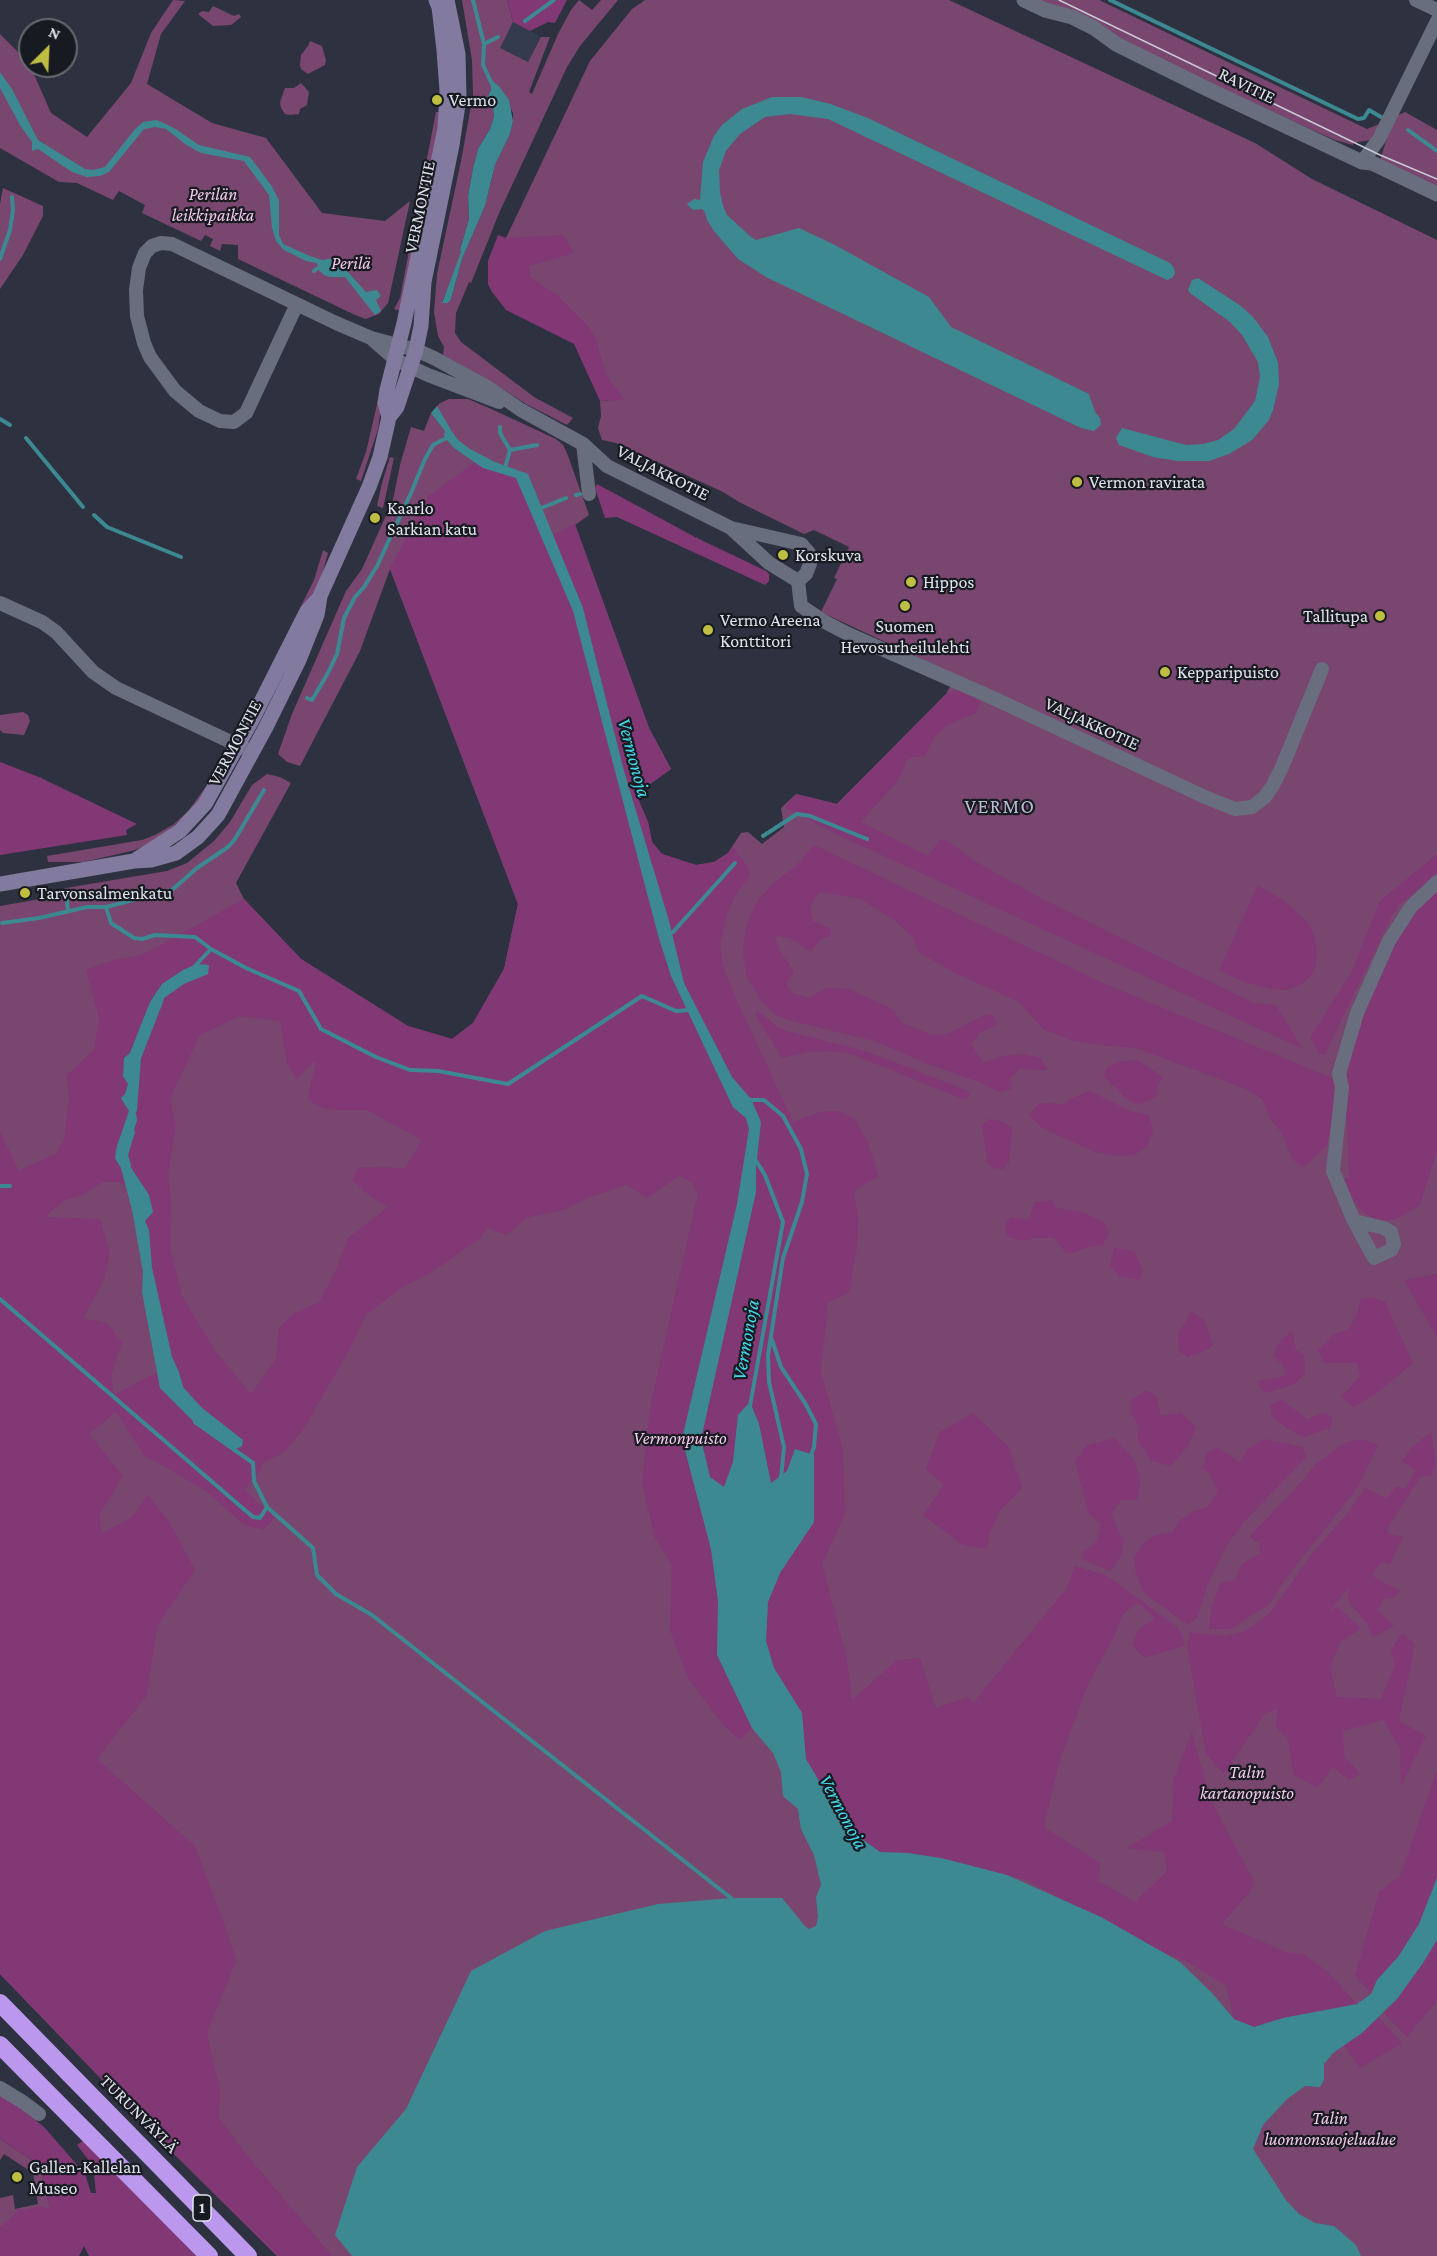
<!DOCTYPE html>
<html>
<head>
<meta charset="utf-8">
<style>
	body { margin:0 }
	#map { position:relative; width:1437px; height:2256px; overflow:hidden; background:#2e3240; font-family:"Crimson Pro",serif }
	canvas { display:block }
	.north { position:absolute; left:18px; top:18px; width:60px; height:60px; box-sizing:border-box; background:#181a21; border:2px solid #686a72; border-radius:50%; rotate:24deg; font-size:16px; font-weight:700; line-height:24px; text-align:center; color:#e0e3ec }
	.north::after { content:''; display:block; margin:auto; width:21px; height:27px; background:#bebf42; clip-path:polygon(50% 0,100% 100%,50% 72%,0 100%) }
</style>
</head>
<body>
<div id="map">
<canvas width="1437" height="2256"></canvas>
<div class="north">N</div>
</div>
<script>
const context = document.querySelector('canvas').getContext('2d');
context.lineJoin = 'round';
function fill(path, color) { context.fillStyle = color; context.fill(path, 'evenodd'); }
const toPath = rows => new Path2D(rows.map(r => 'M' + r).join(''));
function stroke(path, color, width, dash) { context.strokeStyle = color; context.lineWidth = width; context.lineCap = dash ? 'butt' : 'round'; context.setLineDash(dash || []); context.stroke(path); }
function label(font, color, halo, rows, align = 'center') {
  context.font = font + ' "Crimson Pro",serif'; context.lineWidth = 4.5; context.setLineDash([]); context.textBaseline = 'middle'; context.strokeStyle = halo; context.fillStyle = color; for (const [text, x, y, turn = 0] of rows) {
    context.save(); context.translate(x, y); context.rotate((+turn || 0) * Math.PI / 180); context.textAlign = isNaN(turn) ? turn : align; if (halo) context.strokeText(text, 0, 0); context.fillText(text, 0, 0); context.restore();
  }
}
const built = toPath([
	[513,22,541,37,528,62,500,48]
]);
const green = toPath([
	[173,0,185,1,161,34,147,84,212,123,266,138,322,213,385,221,410,201,388,303,379,314,365,319,353,314,238,259,238,245,222,244,220,251,210,246,213,239,205,235,201,241,142,213,145,205,119,191,113,200,77,183,59,182,0,148,0,34,29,63,51,113,87,137,131,83,151,33],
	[462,0,507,0,513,22,500,48,528,62,541,37,550,37,529,92,532,94,558,34,571,10,579,0,592,10,601,0,618,0,580,46,567,67,500,211,471,283,469,282,456,313,455,333,461,342,534,397,573,418,567,425,526,404,492,382,443,355,444,347,438,336,434,312,437,274,461,161,473,95,472,60],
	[491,81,498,85,513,113,513,121,510,134,495,165,485,206,462,259,451,299,442,302,462,252,460,250,469,219,468,196,473,168,478,149,490,129,494,116,492,102,487,98,491,90],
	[645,0,949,0,1255,143,1312,179,1437,240,1437,2256,1314,2256,859,1896,439,2256,277,2256,165,2145,0,1974,0,906,40,899,66,888,167,871,187,863,214,841,230,822,252,785,267,774,280,777,291,783,236,883,244,899,301,959,408,1026,452,1039,473,1023,504,969,518,904,390,569,360,651,300,766,287,762,278,754,292,714,346,591,362,569,393,500,400,465,411,427,424,431,431,413,440,403,449,399,468,399,489,408,556,439,563,445,567,453,589,515,575,525,649,728,671,769,636,794,648,822,652,842,662,854,696,865,714,862,728,853,741,833,748,832,762,844,784,827,781,808,796,794,837,804,946,694,956,675,821,612,837,579,834,578,849,547,814,530,804,534,739,502,723,492,616,443,602,440,598,428,601,416,600,401,608,401,585,336,525,302,506,238,590,61,632,9],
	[1038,0,1099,0,1367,129,1382,123,1370,140,1353,143,1353,145,1335,140,1267,110],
	[213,6,234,16,239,14,241,17,231,25,213,26,198,14,202,11,209,12],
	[310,41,322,46,326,60,325,65,308,74,301,69,300,65,301,55,308,46],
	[301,83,309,92,307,105,300,109,299,114,290,115,285,114,281,108,280,102,285,88,294,88],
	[436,112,441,112,421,216,416,215],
	[1405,112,1437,130,1437,188,1380,160,1394,117],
	[3,188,43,206,43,216,23,255,0,289,0,204],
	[412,235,417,236,401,311,394,309,400,298],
	[378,400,382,401,378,429,361,481,356,479,366,452],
	[390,457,394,458,383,508,377,506,382,483],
	[323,550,328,553,321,578,305,611,300,608,314,580],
	[23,712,28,715,30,721,24,735,3,733,0,730,0,715],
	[215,774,196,809,151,843,135,850,84,862,48,862,47,856,142,840,155,835,174,824,189,810],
	[0,2139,32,2160,41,2173,56,2231,79,2256,0,2256,0,2198,13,2195,15,2209,38,2204,33,2173,4,2154,0,2160]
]);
const forest = toPath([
	[507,0,567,0,555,23,548,22,530,31,513,22],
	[498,235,506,238,563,235,574,253,529,266,530,277,557,295,588,326,596,339,606,375,625,400,600,401,574,344,506,310,492,292,488,284,488,261],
	[475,462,483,468,516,478,574,611,658,935,671,976,732,1107,746,1118,749,1129,737,1204,682,1439,711,1549,718,1601,717,1655,752,1728,740,1740,726,1728,688,1678,670,1630,672,1565,655,1538,642,1483,650,1407,698,1193,691,1182,679,1176,647,1198,626,1185,588,1198,563,1210,526,1218,507,1235,488,1228,479,1239,429,1274,401,1288,366,1315,350,1349,302,1431,284,1452,263,1463,254,1481,244,1489,275,1518,263,1530,244,1525,205,1490,144,1455,116,1412,89,1434,123,1476,99,1515,102,1533,131,1518,148,1495,170,1523,195,1570,157,1626,147,1695,97,1759,195,1846,229,1937,236,1961,207,2033,220,2091,219,2118,242,2149,332,2256,277,2256,165,2145,0,1974,0,1132,19,1171,55,1154,64,1141,69,1097,67,1075,94,1050,99,1019,86,970,113,960,142,955,244,899,301,959,408,1026,452,1039,473,1023,504,969,518,904,390,568,429,496],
	[183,970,208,974,184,984,161,1000,139,1058,135,1107,137,1120,126,1155,128,1163,149,1195,152,1212,144,1220,149,1230,152,1268,172,1357,179,1372,183,1387,202,1408,243,1440,160,1388,157,1372,114,1395,111,1377,122,1342,107,1323,83,1318,104,1280,110,1253,100,1219,44,1217,65,1200,82,1195,103,1182,120,1182,126,1187,121,1168,115,1158,117,1146,129,1111,124,1105,128,1084,124,1058,130,1053,140,1025],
	[239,1016,280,1021,287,1064,297,1079,313,1062,316,1063,310,1086,308,1097,309,1100,322,1108,335,1110,367,1110,422,1140,405,1168,359,1167,352,1180,370,1196,388,1207,348,1238,336,1270,319,1302,293,1314,279,1328,276,1359,251,1394,216,1352,183,1298,170,1249,171,1205,168,1174,176,1126,170,1098,200,1035],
	[597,484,695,537,766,571,769,574,769,581,765,585,617,517,605,518,595,488],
	[575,524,649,728,671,769,636,794,648,822,652,842,662,854,696,865,714,862,728,853,733,847,749,869,749,876,736,894,728,911,720,945,723,965,734,994,793,1122,823,1111,838,1111,854,1118,868,1142,878,1176,854,1191,858,1217,857,1247,849,1293,828,1302,821,1372,843,1449,845,1514,822,1564,847,1659,852,1700,897,1660,920,1658,936,1708,968,1697,973,1703,1066,1589,1075,1566,1105,1575,1113,1580,1178,1628,1183,1636,1184,1646,1144,1658,1132,1645,1139,1629,1155,1619,1138,1602,1123,1614,1114,1637,1088,1684,1059,1763,1044,1827,1100,1863,1098,1881,1135,1902,1167,1871,1164,1852,1127,1848,1172,1821,1174,1778,1192,1732,1209,1797,1254,1881,1252,1889,1222,1924,1286,1952,1303,1954,1327,1971,1357,2004,1283,2018,1254,2027,1234,2019,1226,1986,1190,1963,1129,1938,1029,1881,960,1862,908,1853,880,1852,847,1828,806,1759,802,1713,774,1667,766,1641,768,1602,780,1573,795,1548,795,1449,787,1471,771,1484,759,1424,749,1403,738,1415,733,1462,724,1487,710,1477,701,1439,756,1192,751,1099,732,1077,684,983,669,921,553,535],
	[960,689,982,698,976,713,947,725,934,738,925,756,912,757,905,762,904,770,895,784,861,822,928,856,940,840,945,839,973,860,1040,898,1253,1003,1276,1005,1303,1049,834,833,785,807,796,794,837,804,946,694],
	[0,762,39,777,137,824,126,830,127,835,0,855],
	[814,845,1105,984,1337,1080,1332,1126,1326,1146,1304,1167,1293,1160,1282,1133,1271,1120,1262,1099,1246,1089,1136,1048,1099,1045,1074,1041,1043,1029,1019,1002,955,973,919,952,913,938,894,920,861,899,820,892,810,907,813,921,830,928,831,936,821,939,811,952,790,938,775,936,779,950,794,971,786,984,792,993,809,998,826,988,849,989,894,1010,902,1023,932,1035,948,1034,986,1014,994,1016,997,1025,981,1032,971,1044,983,1063,999,1057,1025,1054,1041,1058,1047,1070,1020,1069,1010,1078,1011,1089,999,1092,979,1082,925,1063,875,1041,792,1021,776,1015,761,1001,746,975,743,950,746,926,756,903,772,884,796,866],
	[1437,854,1437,873,1399,905,1391,917,1325,1054,1320,1054,1310,1038,1352,971,1380,901],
	[1258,885,1284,901,1306,920,1313,932,1317,949,1315,968,1311,976,1300,985,1287,990,1271,989,1244,982,1219,970],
	[1437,889,1437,1151,1420,1205,1396,1219,1380,1221,1367,1215,1357,1206,1345,1190,1343,1180,1349,1178,1347,1119,1343,1118,1348,1067,1365,1009,1393,945,1418,907],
	[757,1010,777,1027,790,1032,869,1052,970,1092,968,1097,963,1099,854,1055,833,1051,808,1052,782,1058,755,1014],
	[1137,1060,1163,1077,1158,1085,1156,1097,1140,1104,1129,1101,1103,1076,1107,1068,1117,1062],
	[1090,1091,1130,1111,1149,1115,1153,1131,1147,1147,1134,1155,1120,1156,1095,1152,1042,1128,1029,1115,1039,1103,1064,1104,1074,1097],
	[989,1119,1003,1122,1012,1128,1009,1162,1003,1169,993,1168,987,1162,982,1125],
	[1052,1200,1057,1208,1082,1212,1105,1223,1109,1233,1103,1245,1089,1247,1074,1253,1066,1253,1054,1238,1033,1238,1024,1241,1007,1237,1005,1223,1011,1217,1028,1220,1035,1202],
	[1114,1248,1134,1251,1143,1270,1139,1280,1119,1276,1110,1265],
	[1437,1274,1437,1338,1404,1280],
	[1372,1297,1385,1302,1413,1363,1378,1392,1354,1407,1341,1397,1360,1376,1357,1363,1324,1363,1318,1350,1333,1335,1349,1329,1356,1316,1361,1299],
	[1192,1311,1205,1321,1213,1345,1203,1352,1188,1357,1178,1350,1178,1334],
	[1292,1331,1296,1350,1304,1355,1305,1373,1295,1384,1266,1393,1259,1387,1259,1381,1286,1376,1285,1368,1273,1355,1280,1341],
	[1146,1390,1156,1396,1161,1416,1181,1413,1196,1427,1187,1447,1171,1466,1151,1461,1137,1439,1140,1428,1131,1413,1131,1400],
	[1282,1400,1307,1419,1324,1413,1332,1417,1331,1428,1304,1437,1288,1429,1272,1417,1270,1405],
	[973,1413,1009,1447,1022,1488,1000,1511,989,1535,987,1549,962,1545,923,1515,944,1485,926,1469,939,1433],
	[1431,1432,1436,1464,1432,1475,1420,1477,1387,1529,1389,1534,1403,1537,1390,1564,1381,1562,1372,1576,1400,1591,1392,1599,1385,1598,1377,1610,1394,1626,1373,1637,1366,1622,1348,1601,1348,1589,1352,1583,1329,1612,1337,1607,1361,1628,1340,1642,1330,1667,1337,1697,1381,1699,1395,1666,1391,1650,1402,1633,1415,1644,1399,1721,1426,1736,1401,1786,1400,1748,1383,1720,1343,1731,1344,1756,1360,1774,1349,1780,1333,1767,1317,1788,1293,1774,1288,1740,1276,1727,1277,1708,1264,1715,1224,1774,1206,1754,1187,1646,1190,1632,1225,1636,1243,1632,1263,1619,1273,1609,1311,1555,1350,1510,1365,1488,1386,1498,1397,1486,1405,1489,1416,1470,1402,1462,1410,1449],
	[1115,1438,1135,1461,1140,1482,1137,1500,1121,1500,1111,1514,1123,1541,1121,1555,1111,1571,1084,1560,1082,1553,1096,1542,1101,1524,1088,1513,1075,1461,1087,1445],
	[1264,1439,1303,1447,1306,1457,1243,1523,1226,1547,1208,1584,1197,1618,1188,1625,1144,1593,1136,1574,1134,1557,1145,1542,1155,1535,1172,1532,1179,1521,1194,1511,1208,1507,1218,1491,1211,1476,1203,1468,1207,1452,1218,1448,1240,1462,1247,1450],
	[1364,1440,1378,1445,1358,1487,1283,1582,1270,1604,1230,1629,1209,1629,1211,1610,1220,1583,1235,1580,1242,1564,1260,1553,1259,1543,1249,1537,1296,1488,1317,1463,1348,1441],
	[1437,1770,1437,1878,1419,1924,1398,1957,1377,1980,1371,1994,1355,1975,1379,1892,1400,1876],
	[1437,1940,1437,2001,1407,2037,1383,2012,1397,1999,1423,1963],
	[1378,2017,1402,2043,1360,2068,1344,2045,1362,2033],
	[0,2095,17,2105,44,2127,85,2174,91,2193,96,2193,93,2166,77,2145,84,2140,196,2256,89,2256,84,2246,79,2256,0,2256,0,2227,15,2214,18,2208,25,2210,40,2206,50,2209,41,2173,32,2160,0,2139]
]);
const water = toPath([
	[0,72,12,89,38,140,85,169,93,170,105,167,135,129,143,122,157,120,174,128,199,145,250,157,271,185,279,200,279,235,283,244,310,256,322,260,334,258,340,263,366,292,377,290,381,296,376,300,381,311,375,315,345,277,330,277,324,275,319,270,317,263,306,261,284,250,276,241,272,228,269,195,244,161,201,153,185,144,166,129,155,127,144,129,109,172,100,176,87,177,72,172,38,149,32,151,32,142,20,125,0,88],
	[491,80,498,85,509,100,513,121,510,134,495,165,485,206,462,259,451,299,448,303,442,303,461,252,460,250,469,219,468,196,473,168,478,149,490,129,494,116,492,102,487,98,491,90],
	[772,97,801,97,831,104,870,119,1170,263,1174,268,1175,273,1172,278,1167,280,828,119,790,114,765,117,740,134,726,151,719,170,720,192,723,206,727,215,751,237,756,240,799,228,835,245,929,297,951,327,1089,394,1095,412,1100,418,1101,425,1097,428,1094,431,1081,428,766,277,738,259,714,231,707,220,705,212,702,209,693,210,687,204,694,199,700,200,703,162,714,136,722,125,742,109],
	[1198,278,1241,306,1253,317,1268,337,1278,363,1279,384,1273,410,1269,420,1252,440,1229,454,1209,461,1177,461,1153,457,1119,445,1116,438,1122,428,1186,445,1203,444,1218,440,1234,429,1255,401,1260,377,1258,362,1242,335,1230,322,1190,293,1188,290,1192,280],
	[437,406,451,430,458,440,470,449,495,462,528,474,583,608,624,771,669,921,684,983,732,1077,751,1099,761,1122,756,1168,756,1192,701,1439,710,1477,724,1487,733,1462,738,1415,750,1402,759,1424,771,1483,787,1471,795,1449,814,1455,814,1522,780,1573,768,1602,766,1641,774,1668,802,1713,806,1759,847,1828,880,1852,908,1853,941,1858,1007,1875,1101,1917,1180,1962,1211,1992,1234,2019,1254,2027,1283,2018,1357,2004,1371,1994,1377,1980,1398,1957,1419,1924,1437,1878,1437,1940,1423,1963,1397,1999,1362,2033,1333,2053,1324,2064,1324,2080,1320,2087,1305,2086,1287,2099,1263,2125,1253,2149,1286,2200,1299,2214,1315,2223,1334,2226,1356,2245,1361,2256,352,2256,335,2235,357,2167,406,2109,471,1971,545,1931,658,1904,731,1898,782,1898,805,1926,809,1929,816,1926,818,1917,816,1897,821,1885,814,1855,801,1829,798,1809,783,1796,781,1772,773,1753,752,1728,717,1655,718,1601,711,1549,682,1439,737,1204,749,1129,746,1118,733,1107,671,976,658,935,573,611,516,478,483,468,454,448,447,440,444,435,445,431,431,413],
	[197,964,209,965,208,974,184,984,161,1000,139,1057,135,1107,137,1120,126,1155,128,1163,149,1195,153,1212,145,1221,149,1230,152,1268,172,1357,179,1372,183,1387,202,1408,243,1440,242,1446,234,1450,195,1423,160,1388,142,1292,143,1272,132,1210,121,1168,115,1158,117,1146,129,1111,121,1098,125,1094,128,1084,123,1076,124,1058,130,1053,150,1002,162,984,183,970]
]);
const stream = toPath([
	[473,0,484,44,483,65,492,84],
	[1110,0,1358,119,1364,118,1369,110,1381,117],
	[525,21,554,0],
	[484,44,498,37],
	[1408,130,1437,151],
	[0,259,10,230,13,210,12,197],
	[314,271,318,268],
	[0,419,10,425],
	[500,427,500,433,510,450,505,468],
	[26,438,83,507],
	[510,450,537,445],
	[576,495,580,494],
	[539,509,566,498],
	[94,515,107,527,181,557],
	[307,698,312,700,328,673,337,654,344,618,355,597,364,587,377,566,411,493,425,459,433,445,450,436],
	[763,836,797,814,810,816,867,839],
	[67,901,68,911],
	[106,907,111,923,134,938,142,939,155,935,195,937,211,949,246,968,299,991,321,1029,376,1057,410,1070,438,1071,508,1084,642,996,676,1011,690,1010],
	[2,923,39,918,87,907,106,907,172,890,197,868,228,847,235,839,264,790],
	[668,934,673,932,735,863],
	[195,966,211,949],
	[748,1100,764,1100,783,1116,801,1149,807,1174,802,1202,783,1258,768,1355,769,1382,784,1447,781,1479],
	[135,1110,139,1058,162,999],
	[129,1165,126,1155,133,1132],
	[0,1186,10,1186],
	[0,1299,253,1517,260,1518,267,1507],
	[772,1340,781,1367,805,1403,816,1424,814,1447,810,1458],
	[750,1406,783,1222,765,1175,755,1159],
	[195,1422,253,1463,254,1481,267,1507,313,1548,317,1575,336,1594,372,1615,731,1898]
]);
const minor = toPath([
	[1416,0,1437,10],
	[1362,162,1379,139,1437,21],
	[297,304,246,413,234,422,220,421,199,411,175,391,150,357,144,343,137,316,136,290,139,268,145,253,152,246,161,243,172,244,336,323,371,338,416,350,434,358,489,388,521,410,583,444,607,466,731,528,801,544,809,553,810,564,806,574,798,581,801,606,825,622,848,634,993,698,1205,797,1235,809,1252,807,1265,797,1273,785,1282,767,1322,669],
	[373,340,396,360,428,375,499,402],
	[583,444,589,494],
	[732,529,769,563,798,581],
	[0,603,42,622,56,632,93,672,116,688,248,750],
	[1354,1221,1384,1228,1391,1232,1394,1244,1391,1250,1374,1258,1354,1221,1333,1171,1342,1088,1339,1074,1357,1013,1389,941,1411,907,1437,882],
	[0,2088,23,2102,39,2114]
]);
const tertiary = toPath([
	[1024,0,1045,10,1072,17,1094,28,1116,44,1201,86,1362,162,1372,163,1437,194]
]);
const secondary = toPath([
	[389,417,385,403,387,390,404,323,445,129,447,91,444,50,439,7,436,0],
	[137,859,180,831,205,804,252,720,307,611,319,598],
	[0,884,134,861,151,860,176,853,198,837,218,815,266,727,299,660,317,615,320,596,369,487,380,457,389,417,397,407,416,350,421,326,424,282,452,145,459,98,458,54,447,0]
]);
const motorway = toPath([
	[0,2003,248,2256],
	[0,2045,209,2256]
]);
const tram = toPath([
	[1059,0,1380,155,1437,179]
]);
const markers = [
	[437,100,6,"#bebf42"],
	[1077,482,6,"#bebf42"],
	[375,518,6,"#bebf42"],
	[783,555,6,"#bebf42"],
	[911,582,6,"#bebf42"],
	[905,606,6,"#bebf42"],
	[1380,616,6,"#bebf42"],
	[708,630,6,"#bebf42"],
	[1165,672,6,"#bebf42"],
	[25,893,6,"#bebf42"],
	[17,2177,6,"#bebf42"]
];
const shields = [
	[202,2208,18]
];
const shieldNames = [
	["1",202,2208]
];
const streetNames = [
	["RAVITIE",1247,86,26],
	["VERMONTIE",420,207,-78],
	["VALJAKKOTIE",663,473,27],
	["VALJAKKOTIE",1092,724,25],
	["VERMONTIE",235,743,-62],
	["TURUNVÄYLÄ",139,2114,45]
];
const poiNames = [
	["Vermo",449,100],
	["Vermon ravirata",1089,482],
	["Kaarlo",387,508],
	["Sarkian katu",387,529],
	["Korskuva",795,555],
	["Hippos",923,582],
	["Tallitupa",1368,616,"right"],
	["Vermo Areena",720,620],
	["Konttitori",720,641],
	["Suomen",905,626,"center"],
	["Hevosurheilulehti",905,647,"center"],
	["Kepparipuisto",1177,672],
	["Tarvonsalmenkatu",37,893],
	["Gallen-Kallelan",29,2167],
	["Museo",29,2188]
];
const parkNames = [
	["Perilän",213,194],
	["leikkipaikka",213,215],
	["Perilä",351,263],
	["Vermonpuisto",680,1438],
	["Talin",1247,1772],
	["kartanopuisto",1247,1793],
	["Talin",1330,2118],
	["luonnonsuojelualue",1330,2139]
];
const waterNames = [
	["Vermonoja",634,758,75],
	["Vermonoja",746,1340,-80],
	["Vermonoja",843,1812,62]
];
const neighbourhoodNames = [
	["VERMO",1000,807]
];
fill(built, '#353b4e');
fill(green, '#79466f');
fill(forest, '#813874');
fill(water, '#3d8992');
stroke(stream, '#3d8992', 4);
stroke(minor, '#696e7e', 14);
stroke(tertiary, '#696e7e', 15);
stroke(secondary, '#827b9f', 15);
stroke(motorway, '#bb98ed', 18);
stroke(tram, '#c9ccd6', 1.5);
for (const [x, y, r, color] of markers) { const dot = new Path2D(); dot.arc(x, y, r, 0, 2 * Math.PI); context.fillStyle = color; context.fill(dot); stroke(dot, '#181a21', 2); }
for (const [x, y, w] of shields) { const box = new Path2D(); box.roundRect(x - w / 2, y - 13, w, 26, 4.5); context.fillStyle = '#181a21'; context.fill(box); stroke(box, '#e0e3ec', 1.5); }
label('bold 16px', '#e0e3ec', null, shieldNames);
label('18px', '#e0e3ec', '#181a21', streetNames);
label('18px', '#e0e3ec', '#181a21', poiNames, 'left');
label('italic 18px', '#f4caea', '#181a21', parkNames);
label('italic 20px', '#42daeb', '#181a21', waterNames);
context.letterSpacing = '1.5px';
label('20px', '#b8bed0', '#181a21', neighbourhoodNames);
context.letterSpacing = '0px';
</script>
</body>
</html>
